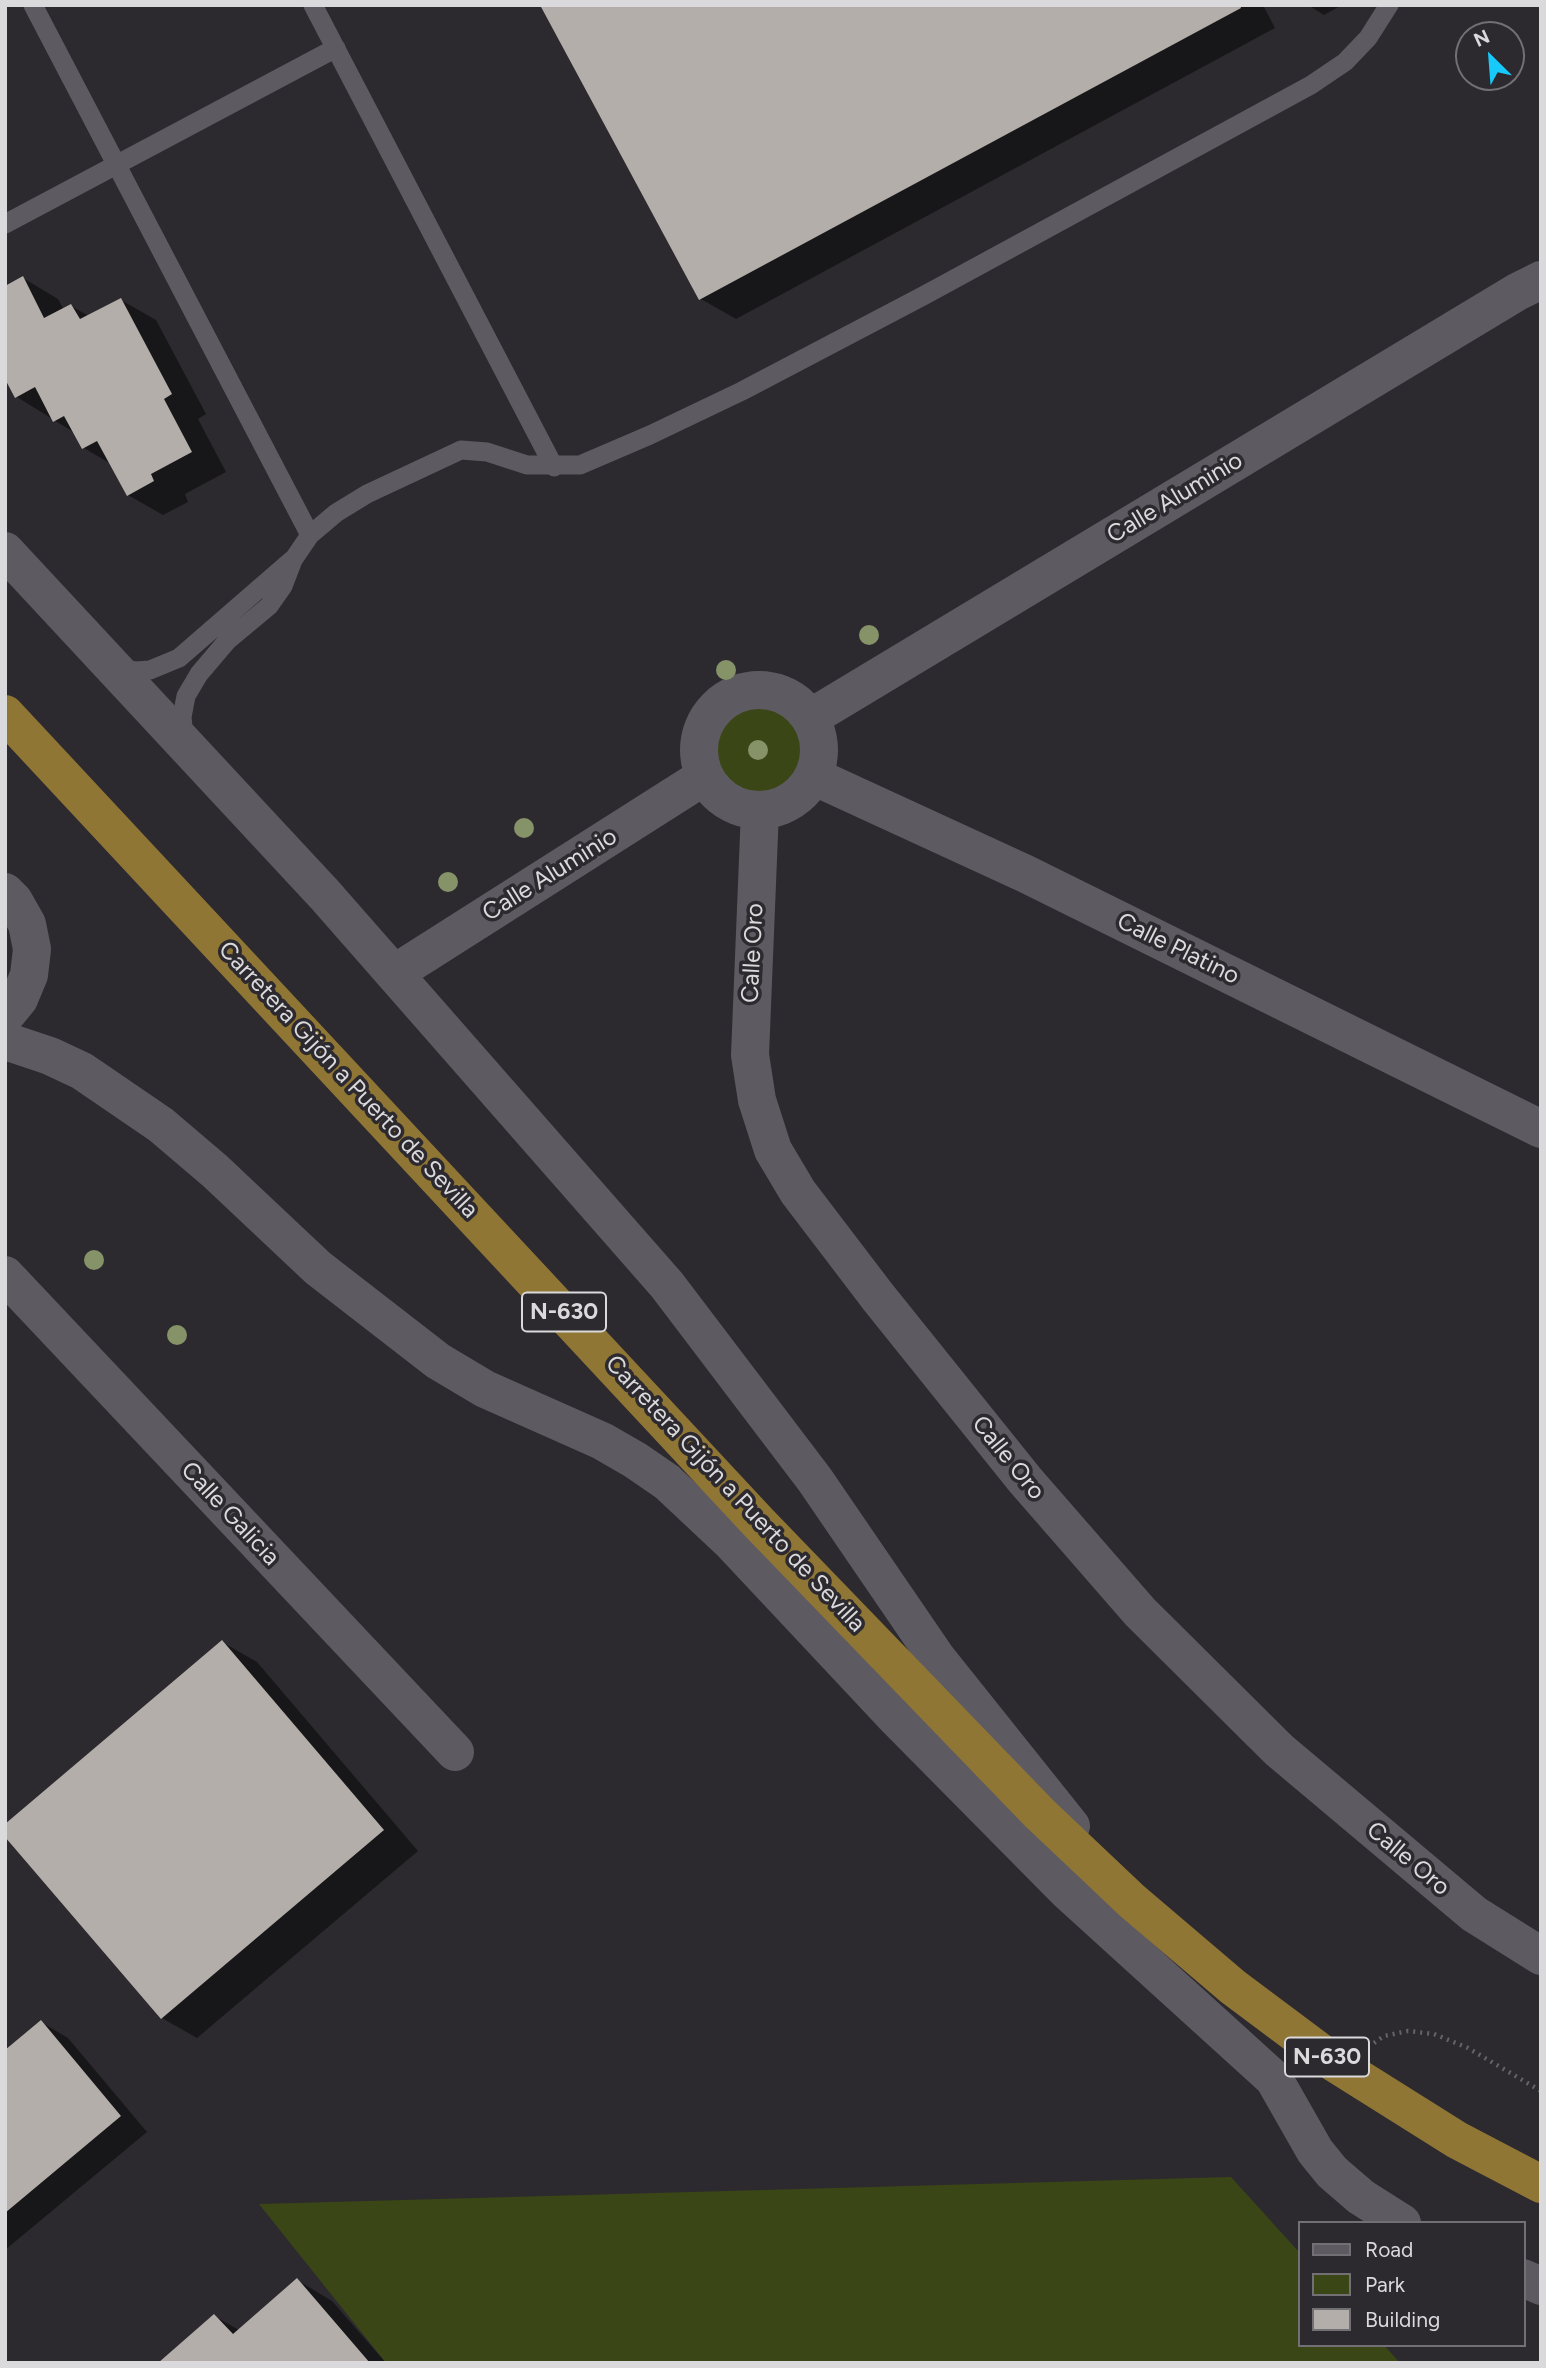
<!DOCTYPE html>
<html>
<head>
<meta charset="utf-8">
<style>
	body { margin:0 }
	#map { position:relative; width:1546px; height:2368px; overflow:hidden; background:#2c2a2f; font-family:Figtree,sans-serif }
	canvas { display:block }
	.frame { position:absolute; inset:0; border:7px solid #dad9dc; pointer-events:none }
	.legend { position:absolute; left:1298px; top:2221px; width:228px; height:126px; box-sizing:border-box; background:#2c2a2f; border:2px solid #727074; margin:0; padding:9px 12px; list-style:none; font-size:21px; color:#dad9dc }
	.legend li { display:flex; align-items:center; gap:14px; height:35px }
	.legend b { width:35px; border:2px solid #727074 }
	.north { position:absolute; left:1455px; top:21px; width:70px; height:70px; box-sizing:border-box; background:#2c2a2f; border:2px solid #727074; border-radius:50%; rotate:335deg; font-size:19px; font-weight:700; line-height:28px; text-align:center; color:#dad9dc }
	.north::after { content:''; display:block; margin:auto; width:24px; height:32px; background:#18cafc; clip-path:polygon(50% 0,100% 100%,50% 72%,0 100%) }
</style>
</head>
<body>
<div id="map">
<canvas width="1546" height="2368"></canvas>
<div class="frame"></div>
<ul class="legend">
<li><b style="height:9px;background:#5d5b61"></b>Road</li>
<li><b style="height:19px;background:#3a4616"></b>Park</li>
<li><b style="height:19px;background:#b3aea9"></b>Building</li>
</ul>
<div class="north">N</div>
</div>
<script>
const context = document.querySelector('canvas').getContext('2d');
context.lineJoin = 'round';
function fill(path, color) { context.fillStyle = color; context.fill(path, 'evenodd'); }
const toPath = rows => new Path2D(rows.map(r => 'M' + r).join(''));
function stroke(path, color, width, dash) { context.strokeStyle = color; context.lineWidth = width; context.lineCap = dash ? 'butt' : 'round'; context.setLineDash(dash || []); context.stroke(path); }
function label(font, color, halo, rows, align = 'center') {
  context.font = font + ' Figtree,sans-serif'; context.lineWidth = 7; context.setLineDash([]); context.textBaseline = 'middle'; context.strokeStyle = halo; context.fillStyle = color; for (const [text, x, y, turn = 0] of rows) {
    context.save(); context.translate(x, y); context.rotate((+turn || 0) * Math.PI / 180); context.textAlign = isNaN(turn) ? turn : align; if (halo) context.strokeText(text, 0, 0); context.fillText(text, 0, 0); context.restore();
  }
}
const green = toPath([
	'699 749a60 60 0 1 1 120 0a60 60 0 1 1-120 0Z',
	[1231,2177,1299,2252,1299,2345,1384,2345,1400,2363,386,2363,259,2204]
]);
const shadow = toPath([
	[542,5,1263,5,1275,28,736,319,701,299],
	[1308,5,1342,5,1324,15],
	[23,278,58,299,64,310,71,306,89,316,121,300,156,320,206,414,198,419,226,472,185,494,188,502,163,515,128,495,111,464,84,448,75,433,17,397],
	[222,1642,257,1662,418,1851,197,2038,162,2018],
	[41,2022,68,2038,147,2132,5,2250,5,2052],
	[297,2280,332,2301,386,2363,160,2363,214,2316,239,2330]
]);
const building = toPath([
	[540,5,1240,5,1241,8,699,300],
	[23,276,44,318,71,304,80,319,121,298,172,394,164,399,192,452,151,474,154,481,127,496,97,441,82,449,64,416,53,422,35,387,15,398,5,379,5,286],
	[222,1640,384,1830,161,2019,5,1837,5,1824],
	[41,2020,121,2116,5,2213,5,2050],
	[297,2278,370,2363,158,2363,214,2314,233,2334]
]);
const path = toPath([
	[1374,2043,1384,2036,1408,2031,1434,2034,1468,2048,1541,2091]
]);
const service = toPath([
	[33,5,310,535],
	[313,5,554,467],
	[5,224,336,48],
	[116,668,136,671,150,670,179,658,292,560],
	[184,738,182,717,186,696,199,674,227,641,269,606,283,586,293,560,310,535,336,513,367,494,461,450,487,452,527,465,580,465,650,435,742,391,923,296,1311,85,1345,62,1368,38,1389,5]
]);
const minor = toPath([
	[5,551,325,895,667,1285,815,1480,936,1657,1071,1826],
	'699 750a60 60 0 1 1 120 0a60 60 0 1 1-120 0Z',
	[810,718,1517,292,1541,280],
	[813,776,1026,874,1541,1129],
	[760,810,750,1055,757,1100,773,1150,798,1192,878,1297,1025,1480,1140,1612,1279,1750,1474,1914,1541,1956],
	[5,892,14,901,27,924,32,949,29,975,19,999,5,1016],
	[395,973,705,776],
	[5,1041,50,1056,82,1071,161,1125,215,1171,318,1268,438,1361,485,1389,602,1441,635,1460,667,1482,732,1543,897,1719,1067,1891,1274,2079,1315,2151,1332,2172,1361,2197,1402,2223],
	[5,1275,455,1752],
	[1523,2278,1541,2286]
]);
const trunk = toPath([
	[5,714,758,1522,1039,1813,1132,1901,1233,1987,1336,2064,1457,2140,1541,2184]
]);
const trees = [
	[869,635],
	[726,670],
	[758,750],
	[524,828],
	[448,882],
	[94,1260],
	[177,1335]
];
const shields = [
	[564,1312,84],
	[1327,2057,84]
];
const shieldNames = [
	["N-630",564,1312],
	["N-630",1327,2057]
];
const streetNames = [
	["Calle Aluminio",1175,498,-31],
	["Calle Aluminio",550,875,-32],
	["Calle Platino",1178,949,26],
	["Calle Oro",753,953,-87],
	["Carretera Gijón a Puerto de Sevilla",348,1080,47],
	["Calle Oro",1008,1458,51],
	["Carretera Gijón a Puerto de Sevilla",735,1494,47],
	["Calle Galicia",230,1514,47],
	["Calle Oro",1408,1859,40]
];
fill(green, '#3a4616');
fill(shadow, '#0007');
fill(building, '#b3aea9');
stroke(path, '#646367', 4.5, [2, 5]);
stroke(service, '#5d5b61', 19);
stroke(minor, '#5d5b61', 38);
stroke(trunk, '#907635', 38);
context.fillStyle = '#869268';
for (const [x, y] of trees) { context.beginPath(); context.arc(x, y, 10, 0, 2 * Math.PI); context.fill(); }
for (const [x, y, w] of shields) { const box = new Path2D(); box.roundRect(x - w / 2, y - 19.5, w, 39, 5); context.fillStyle = '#2c2a2f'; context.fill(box); stroke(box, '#dad9dc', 2); }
label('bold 23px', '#dad9dc', null, shieldNames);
label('24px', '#dad9dc', '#2c2a2f', streetNames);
</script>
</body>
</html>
